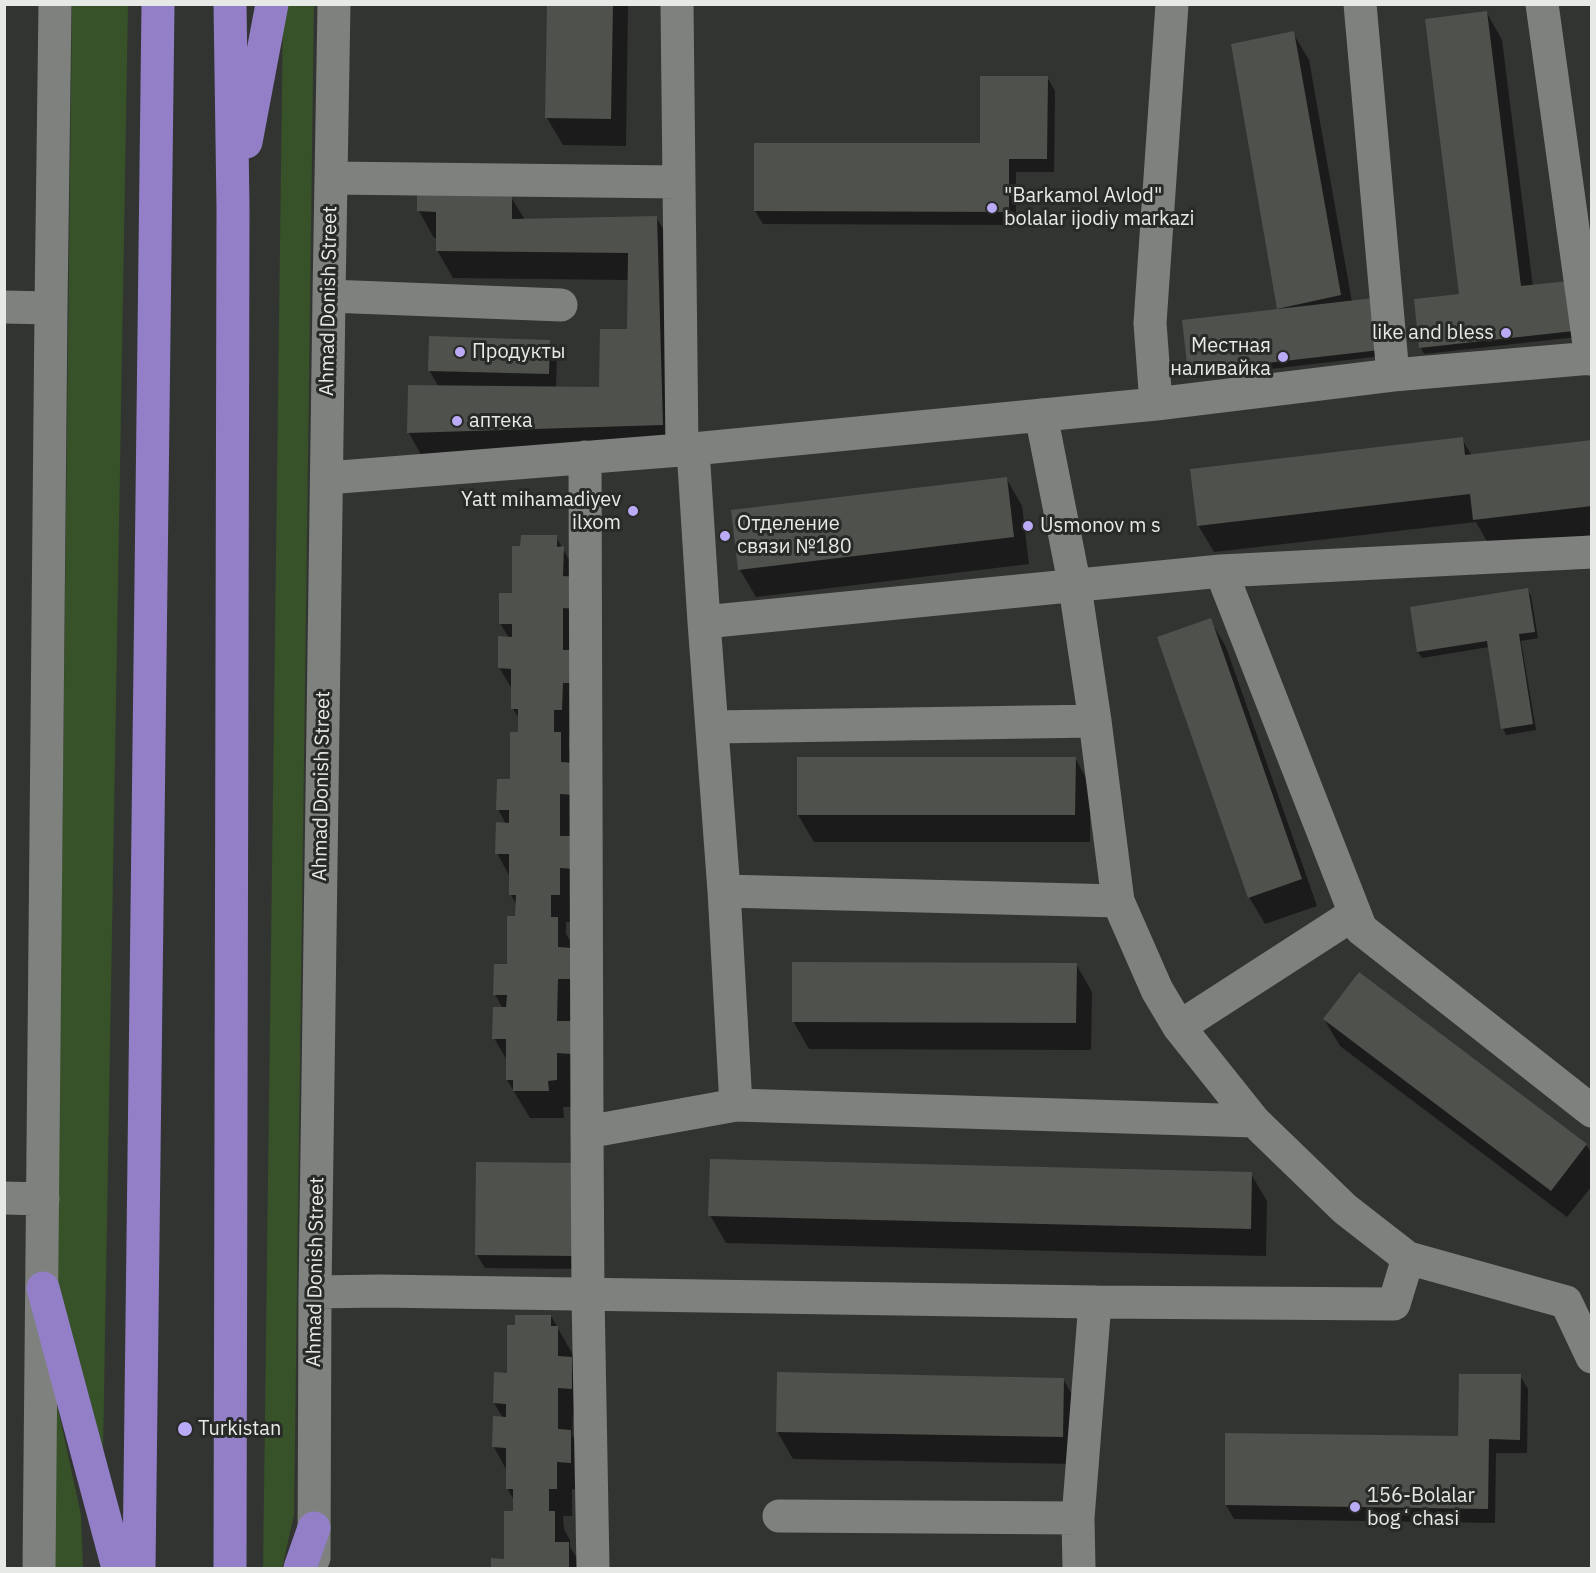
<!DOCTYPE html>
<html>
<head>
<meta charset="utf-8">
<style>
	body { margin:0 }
	#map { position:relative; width:1596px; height:1573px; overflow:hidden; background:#323431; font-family:"IBM Plex Sans",sans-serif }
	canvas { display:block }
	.frame { position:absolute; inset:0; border:6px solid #e7e9e7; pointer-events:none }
</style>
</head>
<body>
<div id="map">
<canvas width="1596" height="1573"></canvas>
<div class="frame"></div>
</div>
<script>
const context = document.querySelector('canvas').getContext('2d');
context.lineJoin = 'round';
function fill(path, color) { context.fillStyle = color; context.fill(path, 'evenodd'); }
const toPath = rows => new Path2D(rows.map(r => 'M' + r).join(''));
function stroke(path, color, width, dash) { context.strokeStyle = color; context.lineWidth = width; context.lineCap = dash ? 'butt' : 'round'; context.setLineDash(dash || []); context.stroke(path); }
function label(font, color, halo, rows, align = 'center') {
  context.font = font + ' "IBM Plex Sans",sans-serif'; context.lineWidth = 6; context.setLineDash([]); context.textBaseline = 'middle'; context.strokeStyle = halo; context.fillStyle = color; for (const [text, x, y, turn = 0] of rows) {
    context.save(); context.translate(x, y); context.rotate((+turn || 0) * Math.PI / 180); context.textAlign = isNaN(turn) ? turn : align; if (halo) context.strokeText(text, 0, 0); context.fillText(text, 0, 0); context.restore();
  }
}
const green = toPath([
	[314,4,294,1515,282,1568,263,1568,283,8,284,5],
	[72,5,128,5,103,1453,57,1282],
	[55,1395,81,1515,83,1568,53,1568]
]);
const shadow = toPath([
	[548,4,628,4,626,146,563,145,547,118],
	[1487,13,1502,40,1533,287,1577,337,1424,354,1421,348,1462,295],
	[1293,33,1309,60,1352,302,1382,356,1193,378,1190,371,1280,310,1278,308],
	[1047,77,1055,91,1054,172,1016,172,1016,225,763,224,755,211,981,145],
	[511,197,525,220,656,217,672,244,677,451,424,460,409,433,439,387,429,370,549,341,557,355,556,388,601,389,628,331,629,280,453,278,437,250,437,238,434,238,419,211],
	[1462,439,1472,456,1592,442,1592,535,1490,547,1476,522,1214,552,1198,525],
	[1006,478,1022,506,1029,564,756,597,740,570],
	[556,537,578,575,577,736,569,737,569,749,576,761,575,922,566,922,566,934,573,946,572,1107,563,1107,564,1118,530,1118,507,1080,508,1062,494,1038,503,1009,495,994,508,966,517,918,517,906,511,895,510,877,497,853,506,824,498,809,511,781,519,733,520,720,513,709,513,691,499,667,509,638,500,623,514,595,522,547],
	[1527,589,1531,596,1538,638,1521,641,1536,730,1506,735,1503,728,1489,647,1422,658,1418,652],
	[1210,620,1226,647,1317,906,1265,924,1249,897],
	[1075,758,1090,785,1090,842,814,842,798,815],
	[1076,964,1092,992,1091,1050,809,1049,793,1021],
	[1359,974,1586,1145,1592,1154,1592,1186,1567,1217,1340,1046,1324,1019],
	[577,1164,584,1269,485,1268,477,1255],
	[1251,1174,1267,1201,1266,1256,726,1243,710,1215],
	[551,1316,573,1355,587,1415,573,1415,572,1435,586,1458,586,1490,572,1489,572,1516,563,1516,564,1529,570,1540,570,1547,583,1568,492,1568,493,1560,505,1560,514,1512,514,1500,507,1488,507,1471,494,1447,503,1418,494,1403,508,1374,516,1326],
	[1520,1376,1528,1389,1527,1453,1496,1453,1495,1523,1234,1519,1226,1505,1227,1434,1459,1438],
	[1063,1379,1079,1407,1078,1464,793,1459,777,1431]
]);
const building = toPath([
	[547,4,613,4,611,119,545,118],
	[1487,11,1521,286,1569,281,1574,331,1419,348,1414,299,1459,294,1425,19],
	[1294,31,1341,295,1277,309,1231,44],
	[980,76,1048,76,1047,159,1009,159,1009,212,754,211,754,143,980,143],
	[417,194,512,195,512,219,657,216,663,425,407,433,408,385,599,387,600,329,627,329,628,253,436,251,436,212,417,211],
	[1374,298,1380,350,1188,372,1182,320],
	[429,336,550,340,549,374,428,371],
	[1463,437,1465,455,1592,440,1592,506,1473,520,1470,494,1197,526,1190,469],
	[1007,477,1014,537,738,570,731,510],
	[521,535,557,535,557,547,564,546,563,576,577,577,577,609,563,608,563,650,577,650,577,683,563,683,562,710,554,710,554,732,561,732,561,762,575,763,575,795,560,794,560,836,575,836,574,869,560,868,560,895,551,895,551,917,558,917,558,947,572,948,572,979,558,979,557,1021,572,1021,571,1054,557,1053,557,1080,548,1081,549,1091,513,1091,513,1080,506,1080,506,1039,492,1039,493,1007,506,1007,507,995,493,995,494,964,507,964,507,916,515,916,516,895,509,895,509,854,495,854,496,822,509,823,509,810,496,810,497,779,510,779,510,732,518,732,518,709,511,709,511,669,498,668,498,636,512,637,512,624,499,624,499,593,512,593,512,546,520,546],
	[1528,588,1535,632,1519,634,1533,724,1501,729,1487,641,1417,652,1410,607],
	[1211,618,1302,879,1248,898,1157,637],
	[797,757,1076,757,1075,815,797,815],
	[792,962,1077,963,1076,1023,792,1022],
	[1359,972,1587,1144,1551,1191,1323,1019],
	[710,1159,1252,1172,1251,1229,708,1216],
	[476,1162,578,1163,577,1256,475,1255],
	[515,1315,551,1315,551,1326,558,1326,558,1356,572,1357,572,1389,558,1388,558,1429,571,1430,571,1463,557,1462,557,1489,549,1489,549,1511,555,1511,555,1542,569,1542,569,1568,491,1568,491,1558,504,1559,504,1511,513,1511,513,1489,506,1489,506,1448,492,1447,493,1416,506,1417,506,1404,493,1403,494,1372,507,1373,507,1325,515,1325],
	[777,1372,1064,1378,1063,1437,776,1432],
	[1459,1374,1521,1374,1520,1440,1489,1439,1488,1509,1225,1505,1225,1433,1458,1436]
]);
const minor = toPath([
	[677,4,682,450],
	[1360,4,1393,375],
	[1542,4,1591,359],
	[332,178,678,182],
	[329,296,561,305],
	[4,307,51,308],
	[1156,404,1150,323,1172,4],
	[1041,415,1075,587,1095,721,1118,901,1157,990,1179,1027,1254,1121,1345,1209,1408,1258,1566,1302,1592,1357],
	[585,457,587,1132],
	[327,478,693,449,1156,404,1393,375,1592,358],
	[1221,571,1592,552],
	[704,622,1221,571,1361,929,1592,1111],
	[713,727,1095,721],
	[724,891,1118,901],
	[1179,1027,1354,914],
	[736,1105,1254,1121],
	[4,1198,43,1199],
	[315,1292,380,1291,1095,1302,1394,1304,1408,1258],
	[779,1516,1078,1518],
	[314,1558,315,1292,329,296,334,4],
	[39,1568,51,308,55,4],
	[593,1568,588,1295,587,1132,736,1105,724,891,704,622,693,449],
	[1079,1568,1078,1518,1095,1302]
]);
const major = toPath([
	[230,4,233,208,230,1568],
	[246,142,272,4],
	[43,1288,118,1568],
	[139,1568,158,4],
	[300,1568,314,1528]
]);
const markers = [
	[992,208,6,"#bbaaf6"],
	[1506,333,6,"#bbaaf6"],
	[460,352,6,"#bbaaf6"],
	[1283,357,6,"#bbaaf6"],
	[457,421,6,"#bbaaf6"],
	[633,511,6,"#bbaaf6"],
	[1028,526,6,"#bbaaf6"],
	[725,536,6,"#bbaaf6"],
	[185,1429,8,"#bbaaf6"],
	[1355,1507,6,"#bbaaf6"]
];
const poiNames = [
	["\"Barkamol Avlod\"",1004,196],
	["bolalar ijodiy markazi",1004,219],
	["like and bless",1494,333,"right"],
	["Местная",1271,346,"right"],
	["наливайка",1271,369,"right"],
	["Продукты",472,352],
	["аптека",469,421],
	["Yatt mihamadiyev",621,500,"right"],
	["ilxom",621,523,"right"],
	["Отделение",737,524],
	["связи №180",737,547],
	["Usmonov m s",1040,526],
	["Turkistan",198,1429],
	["156-Bolalar",1367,1496],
	["bogʻchasi",1367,1519]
];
const streetNames = [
	["Ahmad Donish Street",329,301,-89],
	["Ahmad Donish Street",322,786,-89],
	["Ahmad Donish Street",316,1272,-89]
];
fill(green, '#375129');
fill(shadow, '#0007');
fill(building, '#4f514d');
stroke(minor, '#7e817d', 33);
stroke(major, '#927fc7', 33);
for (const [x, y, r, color] of markers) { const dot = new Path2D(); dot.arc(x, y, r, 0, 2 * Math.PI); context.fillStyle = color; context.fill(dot); stroke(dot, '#282a27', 2); }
label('20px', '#e7e9e7', '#282a27', poiNames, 'left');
label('20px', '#e7e9e7', '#282a27', streetNames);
</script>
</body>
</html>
